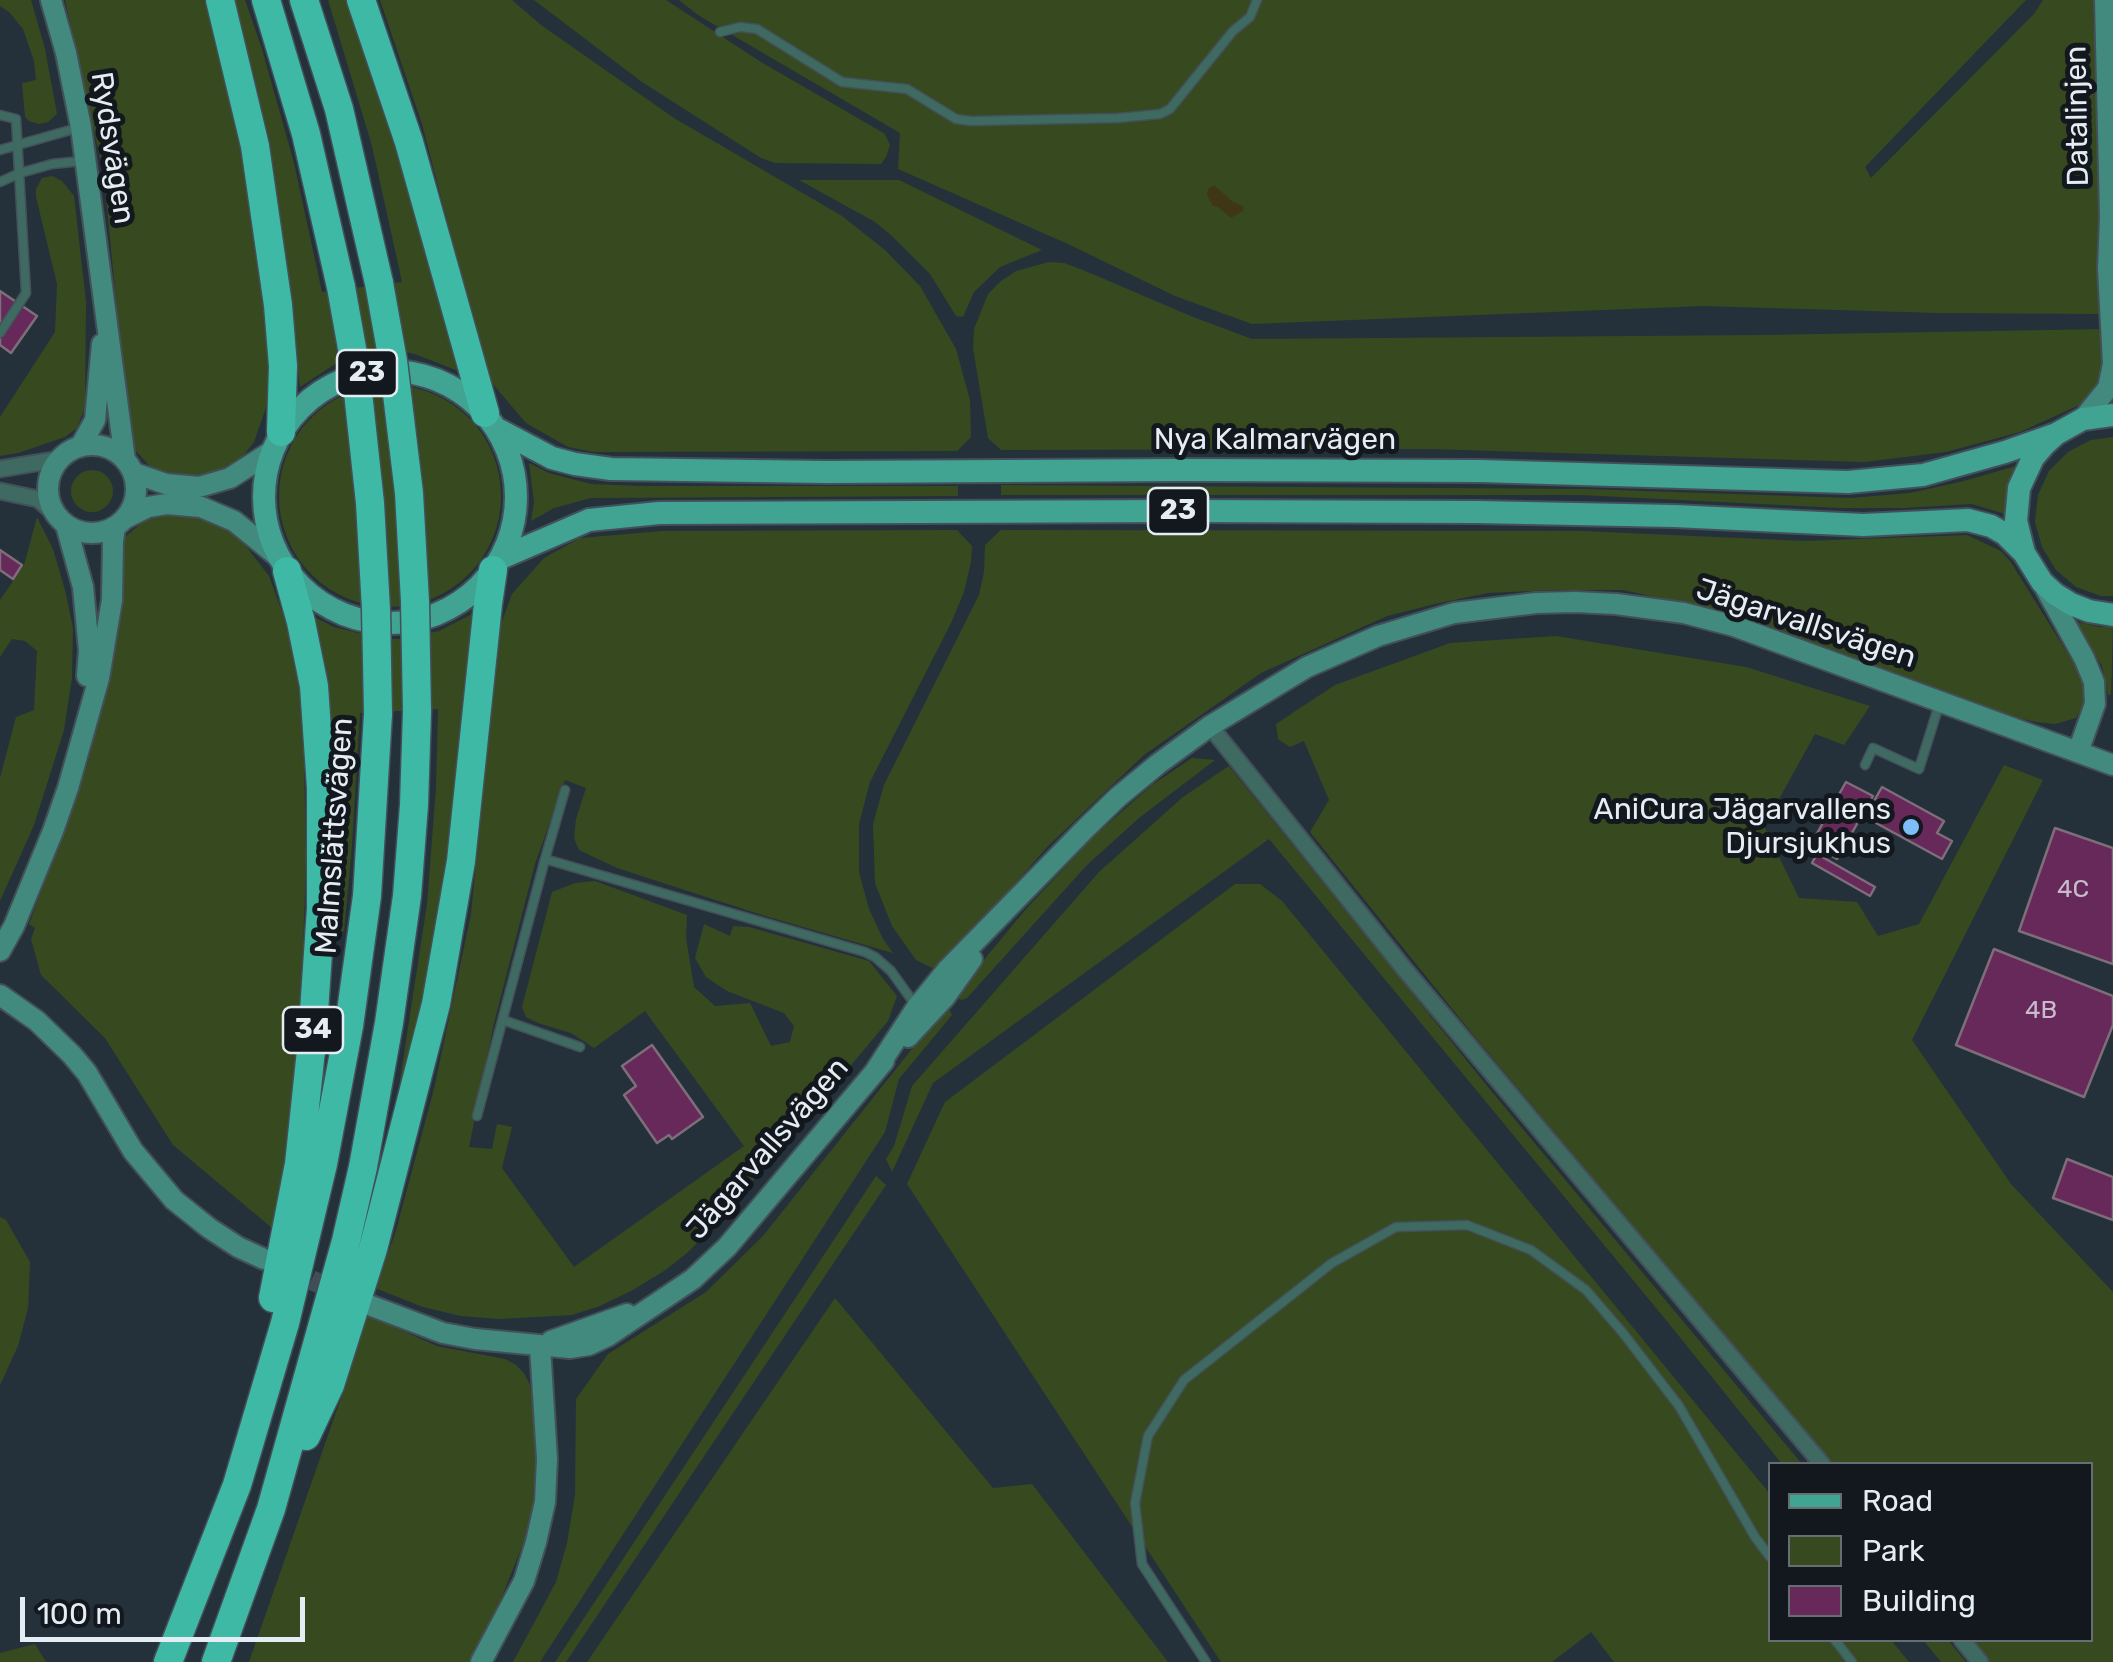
<!DOCTYPE html>
<html>
<head>
<meta charset="utf-8">
<style>
	body { margin:0 }
	#map { position:relative; width:2113px; height:1662px; overflow:hidden; background:#24313b; font-family:Rubik,sans-serif }
	canvas { display:block }
	.legend { position:absolute; left:1768px; top:1462px; width:325px; height:180px; box-sizing:border-box; background:#12181d; border:2px solid #666d73; margin:0; padding:12px 18px; list-style:none; font-size:30px; color:#e5edf4 }
	.legend li { display:flex; align-items:center; gap:20px; height:50px }
	.legend b { width:50px; border:2px solid #666d73 }
	.scale { position:absolute; left:20px; top:1597px; width:285px; height:45px; box-sizing:border-box; border:5px solid #e5edf4; border-top:0; padding-left:12px; font-size:30px; line-height:35px; white-space:nowrap; color:#e5edf4; -webkit-text-stroke:8px #12181d; paint-order:stroke }
</style>
</head>
<body>
<div id="map">
<canvas width="2113" height="1662"></canvas>
<ul class="legend">
<li><b style="height:12px;background:#41a392"></b>Road</li>
<li><b style="height:28px;background:#374a1f"></b>Park</li>
<li><b style="height:28px;background:#67285a"></b>Building</li>
</ul>
<div class="scale">100 m</div>
</div>
<script>
const context = document.querySelector('canvas').getContext('2d');
context.lineJoin = 'round';
function fill(path, color) { context.fillStyle = color; context.fill(path, 'evenodd'); }
const toPath = rows => new Path2D(rows.map(r => 'M' + r).join(''));
function stroke(path, color, width, dash) { context.strokeStyle = color; context.lineWidth = width; context.lineCap = dash ? 'butt' : 'round'; context.setLineDash(dash || []); context.stroke(path); }
function label(font, color, halo, rows, align = 'center') {
  context.font = font + ' Rubik,sans-serif'; context.lineWidth = 10; context.setLineDash([]); context.textBaseline = 'middle'; context.strokeStyle = halo; context.fillStyle = color; for (const [text, x, y, turn = 0] of rows) {
    context.save(); context.translate(x, y); context.rotate((+turn || 0) * Math.PI / 180); context.textAlign = isNaN(turn) ? turn : align; if (halo) context.strokeText(text, 0, 0); context.fillText(text, 0, 0); context.restore();
  }
}
const green = toPath([
	[0,0,31,0,45,49,57,114,48,122,39,124,29,121,25,117,22,83,36,80,34,61,23,29,9,12,0,6],
	[65,0,204,0,217,39,248,182,260,260,270,380,268,402,254,442,240,460,223,472,184,479,155,472,136,451,129,436,104,176],
	[230,0,245,0,262,49,294,163,322,292,402,282,372,146,328,0,351,0,367,40,461,372,415,354,396,350,373,351,335,364,300,387,273,168],
	[380,0,512,0,541,25,674,118,842,216,885,250,920,286,956,349,970,400,971,437,957,451,594,452,568,447,526,423,492,383,483,359,422,124],
	[534,0,666,0,761,62,885,134,890,145,886,157,881,164,775,163,761,158,642,82],
	[679,0,2026,0,1865,167,1871,178,2034,14,2043,0,2093,0,2102,314,1938,313,1703,306,1252,324,1175,296,1068,244,898,169,900,133,698,15],
	[52,176,62,181,74,196,86,302,85,407,77,428,65,437,18,453,0,456,0,417,55,332,57,284,36,197,36,189,42,178],
	[799,180,899,180,1042,250,1000,267,974,292,963,317,956,316,930,274,892,236,875,222],
	[1049,262,1064,263,1083,270,1193,317,1252,339,1763,335,2105,329,2104,378,2088,401,2020,432,1946,452,1864,462,1429,449,1001,450,988,438,973,348,974,329,988,294,1001,281,1016,271],
	'279 496a111 111 0 1 1 222 0a111 111 0 1 1-222 0Z',
	[2113,437,2113,596,2101,596,2076,587,2056,570,2042,547,2035,522,2038,495,2049,471,2068,452,2091,440],
	[529,463,549,473,591,484,640,486,958,486,958,496,591,498,554,508,531,521,534,502],
	[2016,466,2008,489,2005,514,1972,504,1903,508,1841,508,1581,495,1001,495,1001,485,1585,489,1851,498,1910,493,1964,481],
	'71 491a21 21 0 1 1 42 0a21 21 0 1 1-42 0Z',
	[151,515,199,516,235,532,269,576,295,647,303,717,306,859,301,1010,289,1135,272,1228,173,1145,105,1038,41,975,31,939,35,928,29,924,87,766,116,646,125,537],
	[37,517,53,549,65,590,73,628,72,678,64,730,34,825,0,901,0,778,16,717,34,710,37,651,25,641,12,639,0,657,0,600,24,565],
	[957,530,972,546,971,562,964,592,951,623,870,782,859,824,859,872,869,909,883,939,893,953,765,916,617,868,579,850,574,838,576,819,586,788,565,780,535,864,494,1023,469,1147,492,1149,497,1124,512,1127,502,1168,574,1267,744,1146,645,1011,594,1048,571,1033,538,1023,526,1017,522,1007,552,892,575,883,595,881,687,915,686,938,694,987,715,1006,750,1003,771,1046,790,1042,794,1026,784,1013,727,991,706,977,695,958,704,924,730,936,733,926,749,927,869,961,897,996,888,1021,842,1076,830,1071,817,1084,824,1097,714,1226,687,1253,664,1271,631,1291,600,1306,572,1315,500,1319,461,1316,423,1307,375,1288,395,1234,434,1089,471,914,499,629,512,594,544,558,580,538,663,531],
	[1001,530,1582,531,1805,541,1967,535,2001,551,2010,561,2083,678,2085,701,2076,718,2055,724,2036,722,2018,718,1744,617,1623,590,1553,590,1488,593,1439,603,1387,616,1261,673,1144,755,1048,846,945,964,932,968,916,960,892,926,875,883,873,824,884,785,979,595,984,572,985,545],
	[472,614,465,722,445,911,392,1132,427,904,436,788,438,709,360,713,352,845,344,931,335,932,334,843,310,615,334,627,382,639,402,639,439,631],
	[2078,622,2100,627,2113,627,2111,695,2108,695,2102,666,2075,624],
	[1556,636,1746,667,1870,706,1844,745,1815,734,1764,826,1799,898,1857,902,1878,936,1919,924,2004,765,2043,780,1912,1040,2011,1184,2113,1292,2113,1662,1987,1662,1970,1640,2090,1640,2090,1464,1832,1464,1474,1036,1310,832,1329,800,1304,741,1290,747,1278,739,1276,724,1335,685,1450,643],
	[1192,758,1215,760,1139,818,1087,865,967,998,961,1000,957,996,958,991,1027,908,1094,836,1152,785],
	[1229,766,1492,1092,1802,1464,1782,1464,1666,1320,1269,839,933,1083,892,1172,886,1159,894,1146,912,1086,1099,872,1183,797],
	[1235,884,1260,884,1282,901,1770,1494,1770,1640,1891,1640,1909,1662,1614,1662,1591,1632,1552,1662,1221,1662,907,1184,945,1102],
	[947,1005,952,1015,899,1079,885,1132,540,1662,513,1662,556,1582,567,1543,575,1495,576,1399,608,1354,706,1292,763,1236],
	[876,1176,886,1185,566,1662,555,1662],
	[0,1217,6,1220,30,1262,28,1308,18,1346,0,1385],
	[835,1298,993,1488,1032,1484,1168,1662,587,1662],
	[367,1315,437,1346,505,1359,516,1365,524,1373,530,1385,537,1446,531,1524,495,1614,469,1662,249,1662,342,1395],
	[1923,1640,1948,1640,1966,1662,1941,1662],
	[35,1644,46,1662,0,1662,0,1653]
]);
const sand = toPath([
	[1214,185,1232,201,1244,207,1243,211,1231,218,1218,207,1213,206,1207,195,1208,189]
]);
const building = toPath([
	[0,291,37,316,11,353,0,345,0,291],
	[0,550,22,565,13,579,0,570,0,550],
	[1846,782,1873,796,1837,859,1811,844,1846,782],
	[1882,787,1944,821,1937,833,1952,841,1942,859,1865,817,1882,787],
	[2055,828,2113,848,2113,964,2019,931,2055,828],
	[1817,854,1875,887,1870,896,1812,863,1817,854],
	[1994,949,2113,996,2113,1025,2084,1097,1956,1045,1994,949],
	[652,1045,703,1117,672,1139,669,1135,657,1143,624,1095,636,1086,622,1066,652,1045],
	[2067,1159,2113,1177,2113,1220,2053,1198,2067,1159]
]);
const secondaryTunnel = toPath([
	[284,1268,345,1295]
]);
const lane = toPath([
	[720,32,740,27,757,29,842,82,907,89,956,119,971,121,1118,118,1160,114,1170,109,1233,31,1250,17,1257,0],
	[0,115,16,119,26,293,0,333],
	[0,150,81,127],
	[0,182,20,173,52,164,82,161],
	[1865,765,1873,748,1919,769,1939,705],
	[545,859,565,790],
	[503,1020,580,1047],
	[477,1116,545,859,865,952,875,957,891,971,914,1003],
	[1835,1640,1852,1662],
	[1206,1662,1142,1564,1135,1503,1148,1436,1184,1380,1332,1263,1396,1227,1467,1225,1531,1250,1586,1290,1623,1333,1679,1406,1755,1537,1770,1557]
]);
const street = toPath([
	[0,469,60,459],
	[0,491,38,499,55,514],
	[1210,726,1406,971,1822,1464],
	[1962,1640,1980,1662]
]);
const secondary = toPath([
	[51,0,66,53,81,127,125,460],
	[2083,419,2108,388,2113,364,2108,269,2110,217,2105,0],
	'48 489a44 44 0 1 1 88 0a44 44 0 1 1-88 0Z',
	[80,447,95,420,102,344],
	[134,473,166,484,199,487,230,478,272,451],
	[126,518,148,507,167,504,201,507,234,521,277,556],
	[66,525,83,587,89,650,87,676],
	[2043,584,2084,658,2094,682,2095,704,2078,752],
	[0,951,14,926,53,831,68,788,99,678,112,600,113,541,115,527],
	[0,995,37,1021,72,1055,87,1073,133,1151,174,1200,209,1228,238,1247,264,1259],
	[908,1037,945,997,972,959],
	[876,1070,917,1007,947,970,1085,829,1118,797,1158,764,1210,726,1307,667,1378,636,1454,613,1536,603,1575,602,1616,604,1684,613,1734,626,2113,765],
	[369,1305,443,1333,475,1339,570,1348,589,1345,608,1336,693,1279,727,1247,884,1061],
	[551,1341,627,1314],
	[481,1662,524,1581,536,1542,545,1502,547,1459,540,1346]
]);
const primary = toPath([
	'264 497a126 126 0 1 1 252 0a126 126 0 1 1-252 0Z',
	[2113,415,2083,419,2056,434,2044,445,2033,458,2019,488,2016,521,2024,553,2042,582,2055,594,2071,604,2089,611,2113,615],
	[497,429,552,458,575,464,611,469,826,472,1182,470,1480,471,1848,482,1923,475,2005,452,2056,434],
	[501,558,589,520,659,513,1178,511,1477,512,1674,516,1863,525,1968,520,1991,526,2005,534,2024,553]
]);
const highway = toPath([
	[220,0,255,146,278,305,283,366,281,432],
	[266,0,306,134,341,287],
	[304,0,339,109,379,283],
	[361,0,409,142,485,413],
	[273,1298,299,1164,312,1041,321,909,321,788,314,686,301,622,287,571],
	[306,1436,330,1385,373,1249,436,1004,461,861,488,604,493,570],
	[168,1662,237,1485,285,1323,323,1164,349,1026,367,896,378,714],
	[216,1662,271,1509,346,1241,363,1167,389,1023,407,896,414,805,417,712]
]);
const highwayBridge = toPath([
	[379,283,393,361,409,493,415,601,417,712],
	[341,287,355,365,370,503,376,609,378,714]
]);
const markers = [
	[1911,827,10,"#7dbef9"]
];
const numberNames = [
	["4C",2073,890],
	["4B",2041,1011]
];
const shields = [
	[367,373,60],
	[1178,511,60],
	[313,1030,60]
];
const shieldNames = [
	["23",367,373],
	["23",1178,511],
	["34",313,1030]
];
const streetNames = [
	["Datalinjen",2078,116,-91],
	["Rydsvägen",112,148,81],
	["Nya Kalmarvägen",1275,440],
	["Jägarvallsvägen",1806,624,18],
	["Malmslättsvägen",335,836,-86],
	["Jägarvallsvägen",768,1149,-49]
];
const poiNames = [
	["AniCura Jägarvallens",1891,810],
	["Djursjukhus",1891,844]
];
fill(green, '#374a1f');
fill(sand, '#3f3616');
fill(building, '#67285a');
stroke(building, '#7d6e79', 2.5);
stroke(secondaryTunnel, '#414d57', 20, [20, 10]);
stroke(lane, '#434f59', 11);
stroke(street, '#434f59', 19);
stroke(secondary, '#434f59', 24);
stroke(primary, '#434f59', 26);
stroke(highway, '#434f59', 31);
stroke(lane, '#3f6a61', 8);
stroke(street, '#3f6a61', 15);
stroke(secondary, '#428a7d', 20);
stroke(primary, '#41a392', 22);
stroke(highway, '#3eb9a5', 28);
stroke(highwayBridge, '#434f59', 31, []);
stroke(highwayBridge, '#3eb9a5', 28);
for (const [x, y, r, color] of markers) { const dot = new Path2D(); dot.arc(x, y, r, 0, 2 * Math.PI); context.fillStyle = color; context.fill(dot); stroke(dot, '#12181d', 4); }
label('25px', '#c6bcce', null, numberNames);
for (const [x, y, w] of shields) { const box = new Path2D(); box.roundRect(x - w / 2, y - 23, w, 46, 8); context.fillStyle = '#12181d'; context.fill(box); stroke(box, '#e5edf4', 2.5); }
label('bold 28px', '#e5edf4', null, shieldNames);
label('30px', '#e5edf4', '#12181d', streetNames);
label('30px', '#e5edf4', '#12181d', poiNames, 'right');
</script>
</body>
</html>
